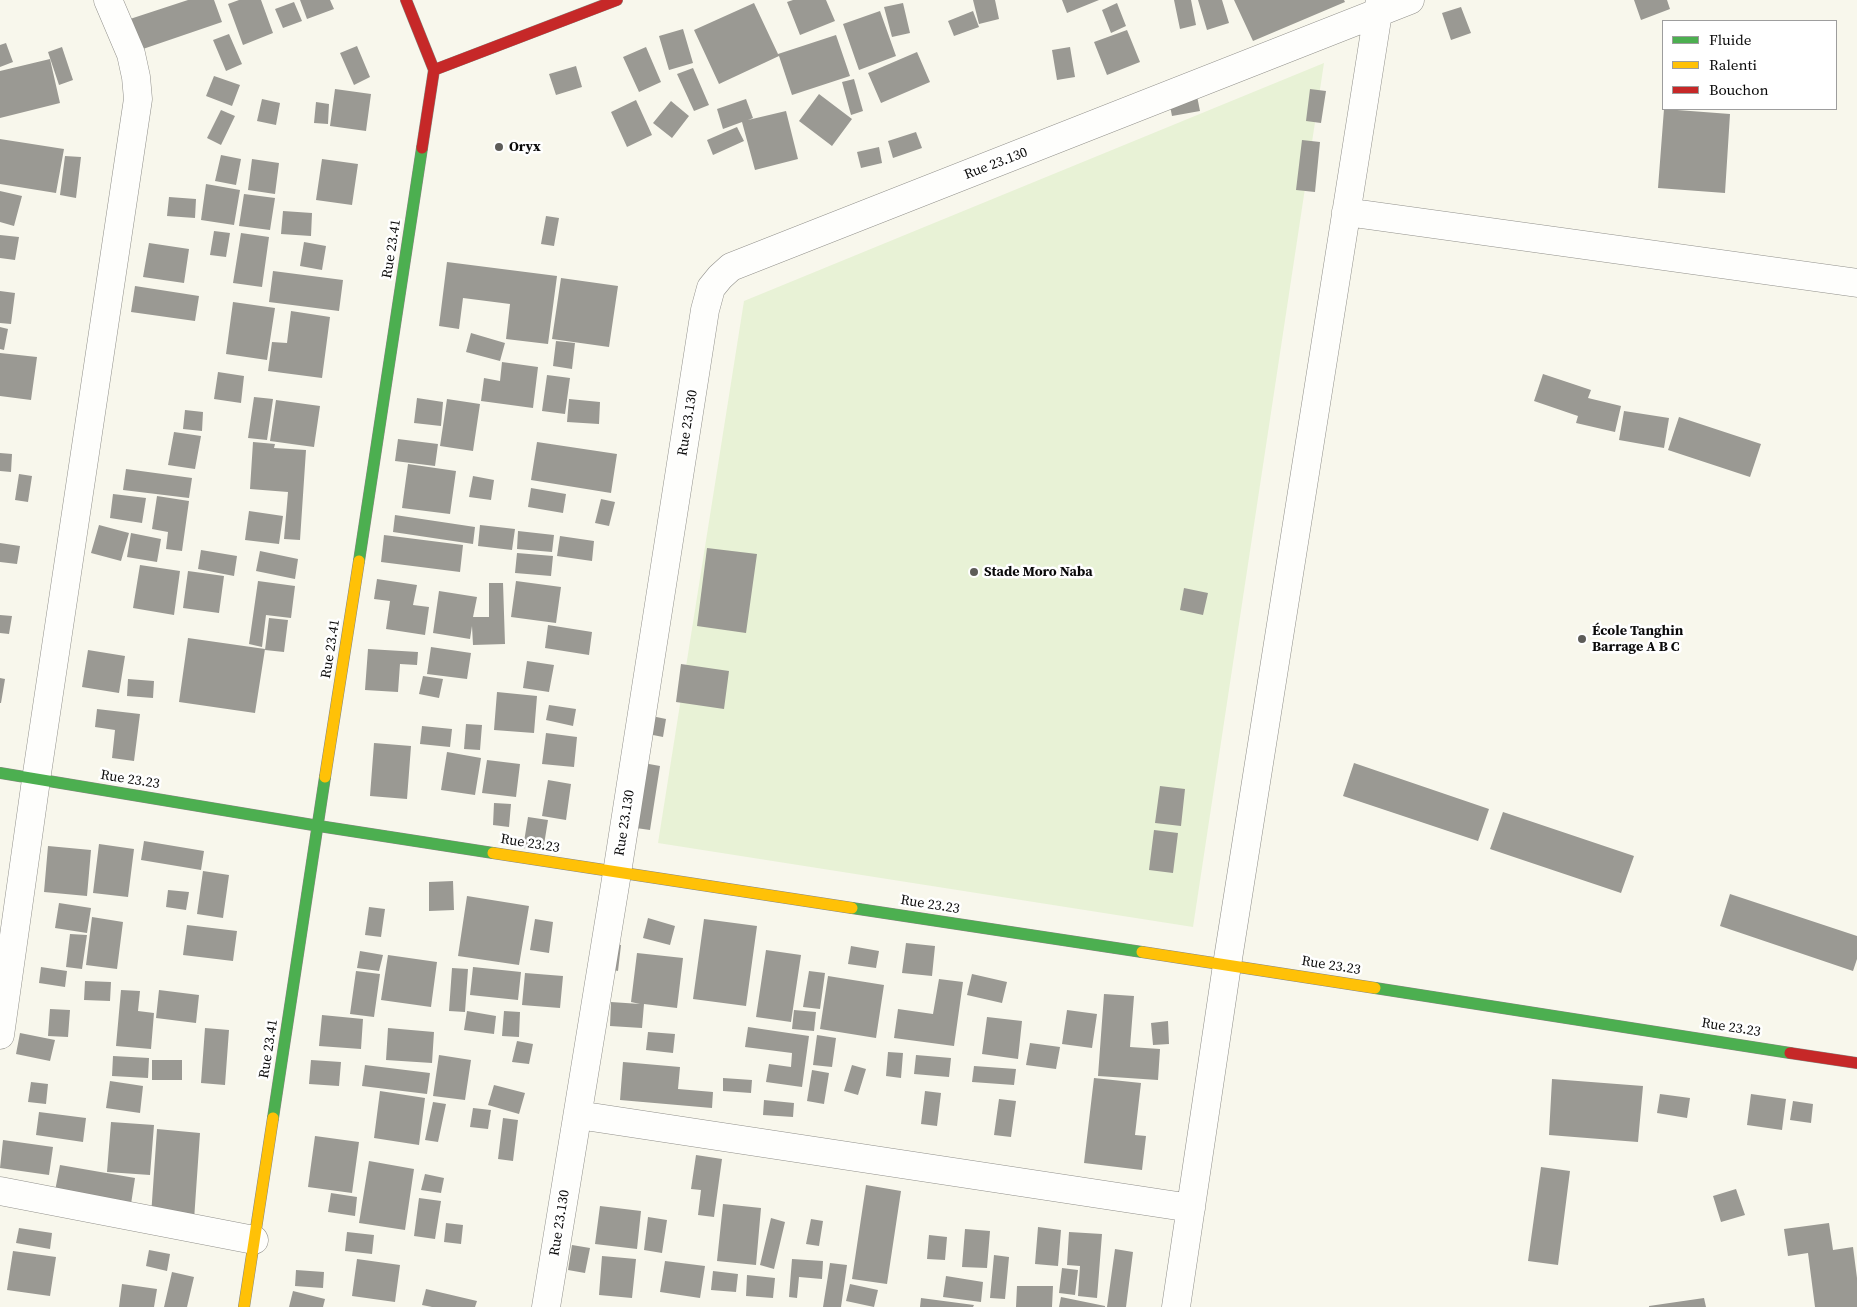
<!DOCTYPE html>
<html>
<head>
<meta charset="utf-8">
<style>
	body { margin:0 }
	#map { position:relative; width:1857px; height:1307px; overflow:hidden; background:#f8f7ec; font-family:"Source Serif 4",serif }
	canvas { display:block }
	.legend { position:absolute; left:1662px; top:20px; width:175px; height:90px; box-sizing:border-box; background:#fff; border:1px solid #9d9d9d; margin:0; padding:6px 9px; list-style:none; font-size:15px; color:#090909 }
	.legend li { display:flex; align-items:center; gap:10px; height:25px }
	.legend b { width:25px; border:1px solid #9d9d9d }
</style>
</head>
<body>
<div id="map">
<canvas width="1857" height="1307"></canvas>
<ul class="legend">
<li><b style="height:6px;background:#4caf50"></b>Fluide</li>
<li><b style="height:6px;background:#ffc107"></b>Ralenti</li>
<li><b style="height:6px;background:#c62828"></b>Bouchon</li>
</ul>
</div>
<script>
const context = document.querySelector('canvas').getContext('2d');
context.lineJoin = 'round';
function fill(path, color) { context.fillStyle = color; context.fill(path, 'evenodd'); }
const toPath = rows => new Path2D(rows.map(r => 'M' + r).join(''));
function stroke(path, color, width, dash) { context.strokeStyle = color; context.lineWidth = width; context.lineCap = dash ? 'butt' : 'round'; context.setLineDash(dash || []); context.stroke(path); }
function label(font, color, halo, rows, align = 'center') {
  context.font = font + ' "Source Serif 4",serif'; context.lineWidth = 5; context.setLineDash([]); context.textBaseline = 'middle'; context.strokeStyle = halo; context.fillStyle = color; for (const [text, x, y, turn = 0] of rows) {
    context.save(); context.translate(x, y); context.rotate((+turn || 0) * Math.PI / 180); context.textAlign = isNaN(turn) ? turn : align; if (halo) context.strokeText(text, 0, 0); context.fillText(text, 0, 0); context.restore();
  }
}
const pitch = toPath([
	[1324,63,1193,927,658,843,744,301]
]);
const building = toPath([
	[188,0,214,0,222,22,140,50,130,19],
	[239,0,261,0,273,33,243,45,228,4],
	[300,0,330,0,334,9,307,19],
	[793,0,826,0,835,21,800,35,787,2],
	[973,0,995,0,999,19,979,24],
	[1062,0,1099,0,1067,13],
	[1174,0,1191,0,1196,25,1180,29],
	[1198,0,1222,0,1229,23,1207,30],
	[1234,0,1344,0,1345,2,1253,41],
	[1634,0,1667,0,1670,9,1641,20],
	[294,2,302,21,283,28,275,9],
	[754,3,778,54,836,35,850,76,792,95,779,56,719,84,694,30],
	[903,3,910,33,892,37,884,7],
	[1117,3,1126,26,1111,33,1102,10],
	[1461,7,1471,33,1451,40,1442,13],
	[880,11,896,56,859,70,843,24],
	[973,11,979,27,954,36,948,21],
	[683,29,693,63,669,70,659,36],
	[1127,30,1140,62,1107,75,1094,42],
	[229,34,242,64,226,71,213,40],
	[6,43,13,62,0,67,0,45],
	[357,46,370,77,354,85,340,53],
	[62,47,73,80,59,85,48,52],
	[646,47,661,82,639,92,623,57],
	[1070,47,1075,77,1057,80,1052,50],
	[917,52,930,82,881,103,868,73],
	[50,59,60,103,0,118,0,71],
	[576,66,582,87,556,95,549,74],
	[693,68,709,105,694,111,677,74],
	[214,76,240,85,232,106,206,96],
	[854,79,863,111,851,115,842,82],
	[335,89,371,94,366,131,330,126],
	[1310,89,1326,91,1321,123,1306,121],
	[819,94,852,119,832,146,799,121],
	[1197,96,1200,111,1172,116,1169,101],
	[262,99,280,103,276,125,257,121],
	[746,99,753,118,748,120,786,111,798,159,755,170,742,122,723,129,717,109],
	[636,100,652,135,627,147,611,112],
	[671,101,689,116,672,138,653,123],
	[316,102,329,104,328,124,314,123],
	[1664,109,1730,114,1725,193,1658,188],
	[221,110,235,116,221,145,207,138],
	[737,127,744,141,713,155,707,140],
	[916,132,922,148,893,158,888,141],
	[0,139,64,149,56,193,0,184],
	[1302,140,1320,142,1315,192,1296,190],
	[879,147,882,163,861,168,857,152],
	[221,155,241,159,236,185,215,181],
	[65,156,81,157,76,198,60,195],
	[252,159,279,163,275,194,248,190],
	[322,159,358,164,352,205,316,200],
	[206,184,240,190,234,225,201,220],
	[0,191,22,196,14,226,0,222],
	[244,194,275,198,270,230,239,226],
	[169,197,196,199,195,218,167,216],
	[283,211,312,213,311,236,281,234],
	[546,216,559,218,554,246,541,244],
	[214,231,230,233,226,257,210,255],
	[241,233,269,237,262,287,233,283],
	[0,235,19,237,15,260,0,258],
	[304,242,326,246,322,270,300,266],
	[149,243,189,249,184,283,143,277],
	[447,262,557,276,548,344,506,339,510,304,463,298,459,329,439,326],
	[273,271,343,280,339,311,269,302],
	[561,278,618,286,609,347,552,339],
	[135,286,199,296,195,321,131,312],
	[0,291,15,293,11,324,0,323],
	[233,302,275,308,267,360,226,354],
	[291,311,330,317,322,378,268,371,272,342,287,343],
	[0,327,8,329,4,350,0,349],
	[471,333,505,343,500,361,466,352],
	[556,341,575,343,572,369,553,366],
	[0,353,37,357,31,400,0,396],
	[502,362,538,367,533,408,481,401,484,378,500,381],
	[218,372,244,376,241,403,214,399],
	[1543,374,1591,390,1588,398,1621,406,1615,432,1576,423,1578,416,1534,401],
	[547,375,570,378,565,414,542,411],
	[254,397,273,399,267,440,248,438],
	[417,398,443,402,441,426,414,423],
	[447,399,480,404,473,451,440,446],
	[569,399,600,402,599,424,567,422],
	[276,400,320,406,314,447,270,441],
	[185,410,203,412,202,431,183,429],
	[1624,411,1669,418,1664,448,1619,440],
	[1679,417,1761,444,1750,477,1668,450],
	[174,432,201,436,195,469,168,465],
	[398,439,438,444,435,466,395,461],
	[253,442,275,444,274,448,306,450,300,540,284,539,288,492,250,489],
	[537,442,617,454,611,493,531,480],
	[0,453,12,454,11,472,0,471],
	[408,464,456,471,450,514,402,508],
	[126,469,192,478,189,498,123,490],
	[19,474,32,476,28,502,15,500],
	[473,476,494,480,491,500,469,497],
	[531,488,566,494,563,513,528,507],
	[113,494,146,498,142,523,110,518],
	[157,496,189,501,182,551,166,549,168,532,152,529],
	[601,499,615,502,609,526,595,523],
	[249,511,283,516,279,544,245,540],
	[395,515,475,527,473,544,393,532],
	[99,525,129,533,121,561,91,553],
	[480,525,515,529,512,550,478,546],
	[518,531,554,535,552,552,517,549],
	[131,533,161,539,157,562,127,557],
	[384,535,463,545,460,572,381,562],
	[560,536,594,541,592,561,557,556],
	[0,543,20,546,17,564,0,562],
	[707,548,757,554,746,633,697,626],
	[201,550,237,556,234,576,198,569],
	[260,551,298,559,295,579,256,571],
	[517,553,553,556,551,576,515,573],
	[140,565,180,571,174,615,133,608],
	[188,571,224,576,219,613,183,608],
	[377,579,417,585,413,605,429,607,425,635,386,629,390,601,374,599],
	[258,581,295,586,291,618,266,615,262,647,249,644],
	[516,581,561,587,556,623,511,617],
	[489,583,503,583,505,644,473,645,472,626,470,639,433,633,439,591,477,597,473,617,489,617],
	[1184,588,1208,593,1203,615,1180,610],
	[0,615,12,616,9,634,0,633],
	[269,618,288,620,284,652,265,650],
	[548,625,592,632,589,655,545,648],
	[188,638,265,649,255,713,179,702],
	[431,647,471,653,467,679,427,674],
	[368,649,418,652,417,665,400,664,398,692,365,690],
	[88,650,125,656,119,693,82,687],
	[527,661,554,665,549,692,523,688],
	[681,664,729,671,724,709,676,702],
	[423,676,443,679,439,698,419,694],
	[0,678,5,679,1,703,0,703],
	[128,679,154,681,153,698,127,696],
	[497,692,537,696,534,733,494,730],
	[549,705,576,709,573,726,546,720],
	[97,709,140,714,134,761,112,758,115,730,95,727],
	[642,714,666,719,663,737,638,732],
	[466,724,482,725,480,750,464,749],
	[422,726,452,729,450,747,420,744],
	[546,733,577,737,574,767,542,764],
	[374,743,411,746,407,799,370,796],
	[447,752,481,758,475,795,441,790],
	[487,760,520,764,516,797,482,793],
	[638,762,660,766,650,830,629,827],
	[1354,763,1489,809,1478,841,1343,796],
	[548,780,571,784,566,820,542,816],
	[1160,786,1185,789,1181,826,1155,823],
	[494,803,511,804,509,827,493,825],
	[1503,812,1634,856,1621,893,1490,849],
	[528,817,548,820,543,851,523,848],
	[1154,830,1178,833,1173,873,1149,870],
	[144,841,204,851,201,870,141,860],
	[99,844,134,849,128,897,93,893],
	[48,846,91,850,87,896,44,892],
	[203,871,229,875,223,918,197,914],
	[453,881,454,910,429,911,429,882],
	[168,890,189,892,186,910,166,907],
	[1730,894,1857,936,1857,959,1853,971,1720,926],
	[467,896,529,906,519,965,458,956],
	[59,903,91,908,87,933,55,928],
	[369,907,385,909,381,937,365,935],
	[92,917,123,922,117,969,86,965],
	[648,918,675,926,670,945,643,938],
	[535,919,553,922,549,953,530,950],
	[704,919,757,926,746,1006,693,999],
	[187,925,237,931,233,961,183,955],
	[70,934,87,935,82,969,66,967],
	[607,943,621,945,618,971,603,968],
	[906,943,935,946,932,976,902,973],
	[851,946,879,951,876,968,848,964],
	[766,950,801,955,791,1022,756,1017],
	[360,951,383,955,379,971,357,968],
	[637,953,683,958,677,1008,644,1004,642,1028,610,1026,611,1002,640,1004,631,1002],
	[388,955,437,962,431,1007,381,1000],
	[41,967,67,971,65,987,39,983],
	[473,967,521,972,518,1000,470,995],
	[452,968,468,969,465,1012,449,1011],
	[356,971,380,974,374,1017,350,1014],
	[809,971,825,973,820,1009,803,1007],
	[525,973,563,976,560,1008,522,1005],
	[972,974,1007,982,1002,1003,967,995],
	[828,976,884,985,876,1038,820,1029],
	[939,979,963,982,954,1046,894,1038,898,1009,933,1014],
	[85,981,111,982,110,1001,84,1000],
	[121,990,140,991,138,1011,154,1013,151,1049,116,1046],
	[159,990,199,995,196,1023,156,1018],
	[1104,994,1134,996,1130,1047,1160,1049,1158,1080,1098,1076],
	[50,1009,70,1010,68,1037,48,1036],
	[794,1010,816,1012,814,1031,792,1029],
	[1067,1010,1097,1014,1092,1048,1062,1044],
	[467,1011,496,1016,494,1034,464,1030],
	[504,1011,520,1012,519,1037,502,1036],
	[322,1015,363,1019,361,1049,319,1046],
	[987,1017,1022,1021,1018,1059,982,1054],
	[1168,1021,1169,1044,1153,1045,1151,1023],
	[748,1027,809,1036,802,1087,766,1082,769,1064,791,1067,792,1053,745,1047],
	[205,1028,229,1030,225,1085,201,1083],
	[388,1028,434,1032,432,1063,386,1060],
	[648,1032,675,1034,673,1053,646,1050],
	[20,1033,55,1040,50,1061,16,1054],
	[817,1035,836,1038,832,1067,813,1065],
	[517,1041,533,1044,529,1064,512,1062],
	[1030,1043,1060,1047,1056,1069,1026,1065],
	[888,1052,903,1053,901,1078,886,1076],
	[439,1055,471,1060,465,1100,433,1096],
	[916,1055,951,1058,949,1077,914,1074],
	[113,1056,149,1058,148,1078,112,1076],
	[152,1060,182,1060,182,1080,152,1080],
	[311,1060,341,1062,339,1086,309,1084],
	[623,1062,680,1067,678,1089,713,1092,712,1108,620,1100],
	[365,1065,430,1073,427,1094,362,1086],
	[852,1065,866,1069,858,1095,844,1091],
	[974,1066,1016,1069,1014,1085,972,1082],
	[812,1070,829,1073,824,1104,807,1101],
	[723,1078,752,1080,751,1093,723,1091],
	[1094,1078,1141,1083,1135,1135,1146,1136,1142,1170,1084,1163],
	[1552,1079,1643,1086,1638,1142,1549,1135],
	[110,1081,143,1086,140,1113,106,1108],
	[31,1082,48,1084,46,1104,28,1102],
	[494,1085,525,1093,519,1114,488,1105],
	[380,1091,425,1098,419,1145,374,1138],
	[925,1091,941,1093,937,1126,921,1124],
	[1660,1094,1690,1098,1687,1118,1657,1113],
	[1751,1094,1786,1099,1782,1130,1747,1125],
	[999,1099,1016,1101,1011,1137,994,1135],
	[764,1100,794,1103,793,1117,763,1115],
	[1793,1101,1813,1104,1811,1123,1790,1120],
	[433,1102,446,1104,438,1142,425,1140],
	[473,1108,491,1110,488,1129,470,1127],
	[39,1112,86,1118,83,1142,36,1135],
	[503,1118,518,1120,513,1161,498,1159],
	[111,1122,154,1125,150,1175,107,1172],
	[157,1129,200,1133,194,1220,151,1216],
	[315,1136,359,1142,352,1193,308,1187],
	[3,1140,53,1147,49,1175,0,1168],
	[696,1155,722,1159,714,1217,698,1215,701,1190,691,1189],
	[369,1161,414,1169,405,1230,359,1223],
	[60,1165,135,1178,131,1204,55,1191],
	[1541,1167,1570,1171,1558,1265,1528,1261],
	[425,1174,444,1178,441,1193,421,1190],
	[866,1185,901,1191,887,1284,852,1279],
	[1736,1189,1745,1215,1721,1222,1713,1196],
	[331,1193,357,1197,355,1216,328,1212],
	[419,1198,441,1201,435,1239,414,1236],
	[723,1204,761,1208,756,1265,717,1261],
	[600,1206,641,1211,637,1249,595,1244],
	[648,1217,667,1220,662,1253,644,1250],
	[771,1218,785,1222,774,1269,760,1265],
	[811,1219,823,1221,819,1246,806,1244],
	[446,1223,463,1225,461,1244,444,1242],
	[1829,1223,1833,1250,1853,1247,1857,1278,1857,1307,1815,1307,1808,1253,1788,1256,1784,1229],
	[1038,1227,1061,1230,1058,1266,1035,1264],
	[19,1228,52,1233,50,1249,16,1243],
	[965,1229,990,1231,987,1268,962,1267],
	[347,1232,374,1235,372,1254,345,1251],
	[1069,1232,1102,1234,1097,1298,1078,1296,1080,1266,1067,1265],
	[929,1235,947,1237,945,1260,927,1259],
	[572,1245,590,1248,585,1273,568,1270],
	[1115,1249,1133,1252,1126,1307,1107,1307],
	[149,1250,170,1254,167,1271,146,1266],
	[13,1251,56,1257,50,1296,7,1290],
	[994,1255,1009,1257,1005,1299,990,1298],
	[602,1256,636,1259,632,1298,599,1295],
	[357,1259,400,1265,395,1302,352,1296],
	[792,1259,823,1261,822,1279,799,1277,797,1298,789,1297],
	[665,1261,705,1266,700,1298,660,1292],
	[830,1263,847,1265,841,1307,823,1307],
	[1062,1268,1078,1270,1075,1295,1059,1293],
	[296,1270,324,1272,323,1288,295,1286],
	[713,1271,738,1274,736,1292,711,1290],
	[172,1272,194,1277,187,1307,164,1307],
	[747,1275,775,1278,773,1298,746,1296],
	[946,1276,983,1282,981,1302,943,1297],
	[122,1284,157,1289,154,1307,119,1307],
	[850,1284,878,1290,874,1307,846,1301],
	[1017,1286,1053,1286,1052,1307,1016,1307],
	[426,1289,477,1301,475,1307,432,1307,422,1305],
	[293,1291,325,1299,323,1307,289,1307],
	[1061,1297,1105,1306,1105,1307,1059,1307],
	[921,1298,974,1305,973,1307,920,1307],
	[1704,1298,1706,1307,1649,1307,1649,1306]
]);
const street = toPath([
	[1346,212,1857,283],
	[0,1035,36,780,138,99,136,77,131,54,108,0],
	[578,1115,1191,1208],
	[0,1191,254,1240],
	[546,1307,617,873,705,310,711,288,720,277,731,267,1410,0],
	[1176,1307,1227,965,1380,0]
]);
const fast = toPath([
	[359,561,422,148],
	[0,773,319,826,493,853],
	[852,908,1142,952],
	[1375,988,1790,1053],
	[273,1118,325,777]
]);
const slow = toPath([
	[325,777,359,561],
	[493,853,852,908],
	[1142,952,1375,988],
	[244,1307,273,1118]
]);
const jam = toPath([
	[406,0,434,70,422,148],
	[434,70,617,0],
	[1790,1053,1857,1063]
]);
const markers = [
	[499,147,5,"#5d5c58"],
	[974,572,5,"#5d5c58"],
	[1582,639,5,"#5d5c58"]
];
const poiNames = [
	["Oryx",509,147],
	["Stade Moro Naba",984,572],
	["École Tanghin",1592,631],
	["Barrage A B C",1592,647]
];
const streetNames = [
	["Rue 23.130",996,164,-21],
	["Rue 23.41",392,249,-81],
	["Rue 23.130",688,423,-81],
	["Rue 23.41",331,649,-81],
	["Rue 23.23",130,780,9],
	["Rue 23.130",625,823,-81],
	["Rue 23.23",530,844,9],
	["Rue 23.23",930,905,9],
	["Rue 23.23",1331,966,9],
	["Rue 23.23",1731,1028,9],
	["Rue 23.41",269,1049,-81],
	["Rue 23.130",560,1223,-81]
];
fill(pitch, '#e8f2d6');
fill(building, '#9a9993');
stroke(street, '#91908b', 29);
stroke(fast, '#878782', 12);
stroke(slow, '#878782', 12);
stroke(jam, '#878782', 12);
stroke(street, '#fefefc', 28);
stroke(fast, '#4caf50', 11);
stroke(slow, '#ffc107', 11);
stroke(jam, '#c62828', 11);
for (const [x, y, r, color] of markers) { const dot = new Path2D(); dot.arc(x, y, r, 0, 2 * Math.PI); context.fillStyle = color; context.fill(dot); stroke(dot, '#fff', 2); }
label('bold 14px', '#090909', '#fff', poiNames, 'left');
label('14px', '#090909', '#fff', streetNames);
</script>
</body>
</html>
